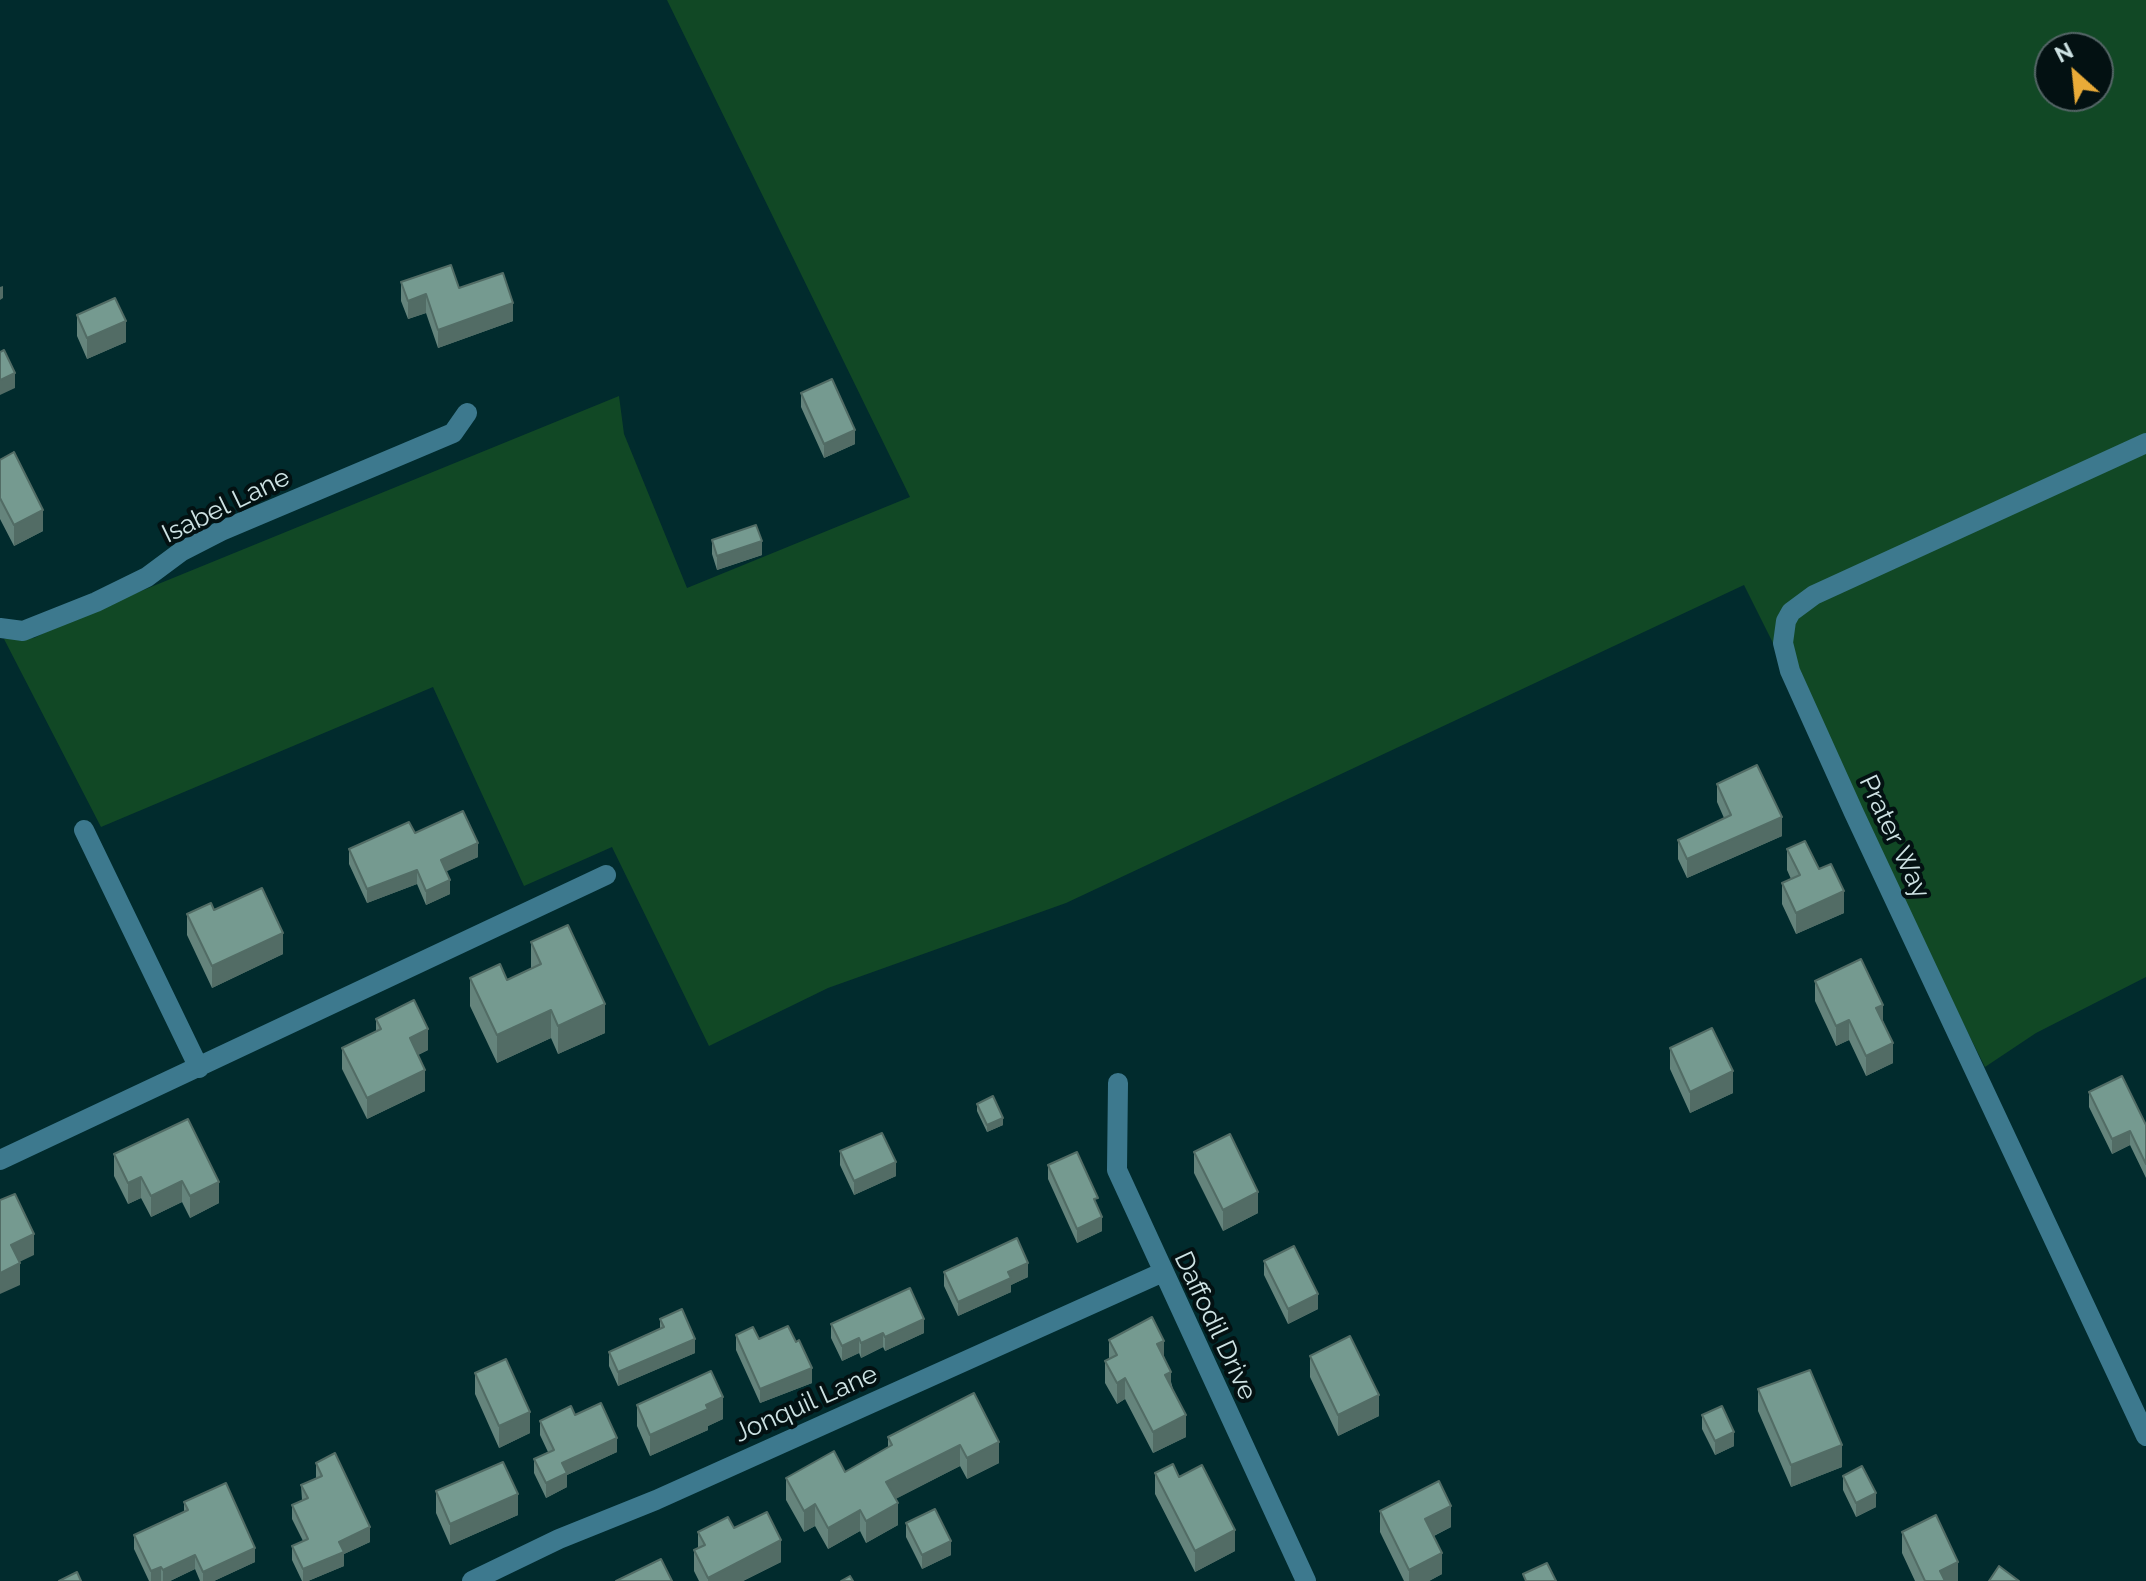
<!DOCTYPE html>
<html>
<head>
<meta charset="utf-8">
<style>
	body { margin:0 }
	#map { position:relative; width:2146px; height:1581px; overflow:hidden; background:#012b2d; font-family:Raleway,sans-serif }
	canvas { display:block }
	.north { position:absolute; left:2034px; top:32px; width:80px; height:80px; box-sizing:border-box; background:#031112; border:2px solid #546566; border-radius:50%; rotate:333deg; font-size:22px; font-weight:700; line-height:32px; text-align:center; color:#cee3e4 }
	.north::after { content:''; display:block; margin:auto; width:28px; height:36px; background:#e9ab38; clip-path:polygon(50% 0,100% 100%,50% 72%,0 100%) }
</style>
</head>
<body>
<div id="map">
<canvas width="2146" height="1581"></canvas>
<div class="north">N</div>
</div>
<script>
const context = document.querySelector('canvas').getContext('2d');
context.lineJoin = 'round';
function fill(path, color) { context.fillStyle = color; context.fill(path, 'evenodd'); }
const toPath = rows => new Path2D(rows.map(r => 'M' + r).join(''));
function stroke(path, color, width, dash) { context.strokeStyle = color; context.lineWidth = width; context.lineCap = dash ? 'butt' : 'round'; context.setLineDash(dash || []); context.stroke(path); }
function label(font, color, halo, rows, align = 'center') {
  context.font = font + ' Raleway,sans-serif'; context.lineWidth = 8; context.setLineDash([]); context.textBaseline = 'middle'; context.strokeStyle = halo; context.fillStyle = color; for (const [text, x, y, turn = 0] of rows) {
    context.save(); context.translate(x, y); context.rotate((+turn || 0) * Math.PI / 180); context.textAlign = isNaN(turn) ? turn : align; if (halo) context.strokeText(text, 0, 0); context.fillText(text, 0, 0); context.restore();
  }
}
const green = toPath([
	[667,0,2146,0,2146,977,2036,1033,1985,1067,1744,585,1066,903,828,988,709,1046,612,847,524,886,433,687,101,827,4,639,34,638,70,620,619,396,624,434,687,588,910,497],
	[2050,48,2098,48,2098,96,2050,96]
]);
const minor = toPath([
	[2146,443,1814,595,1791,612,1786,621,1783,643,1790,671,1854,813,2146,1436],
	[0,628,23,631,96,602,147,577,182,551,221,531,453,433,467,413],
	[84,830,199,1068],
	[1118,1083,1117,1170,1306,1581],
	[0,1160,606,875],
	[472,1581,559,1539,656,1500,1161,1273]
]);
const wall = toPath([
	[401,282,459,288,513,321,438,348,426,313,408,319,401,301],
	[77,315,126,342,87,359,77,336],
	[801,393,855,444,824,458,801,407],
	[0,460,43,531,14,546,0,519],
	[712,540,762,555,717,570,712,554],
	[1717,784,1782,836,1687,878,1678,859,1678,840,1724,818,1717,802],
	[415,833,478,857,446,871,450,894,426,905,417,884,367,903,349,864,349,849],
	[1787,849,1819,869,1844,913,1796,934,1782,904,1782,883,1791,879,1787,870],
	[214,910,283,954,212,988,187,935,187,914],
	[531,942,605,1033,558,1054,551,1038,497,1063,470,1006,470,978,507,980,531,969],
	[1815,981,1883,1021,1893,1063,1866,1076,1849,1040,1836,1046,1815,1001],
	[376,1019,428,1050,418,1055,425,1091,367,1119,342,1069,342,1048,376,1032],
	[1670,1048,1733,1093,1690,1113,1670,1069],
	[2089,1092,2146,1125,2146,1178,2130,1145,2112,1154,2089,1107],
	[977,1104,1003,1125,987,1132,977,1111],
	[188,1119,219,1203,190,1218,182,1202,151,1217,141,1198,128,1204,114,1176,114,1154],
	[840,1151,896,1176,854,1195,840,1165],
	[1194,1152,1258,1213,1223,1231,1194,1173],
	[1048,1165,1098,1207,1102,1231,1077,1243,1048,1179],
	[1264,1261,1318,1309,1288,1324,1264,1275],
	[944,1272,1028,1277,1011,1285,1011,1292,958,1316,944,1286],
	[660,1319,695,1353,618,1386,609,1366,609,1352,660,1329],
	[831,1324,924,1333,885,1351,883,1347,861,1358,859,1353,842,1361,831,1338],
	[736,1335,759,1339,796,1342,812,1383,760,1403,736,1350],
	[1109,1340,1164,1356,1186,1437,1153,1453,1125,1399,1117,1404,1105,1383,1105,1361,1109,1359],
	[1310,1356,1379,1416,1338,1436,1310,1377],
	[475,1373,530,1433,499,1448,475,1394],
	[1758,1389,1842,1467,1791,1487,1758,1411],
	[974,1393,999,1463,967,1479,960,1466,895,1499,898,1525,866,1543,860,1531,828,1549,815,1526,804,1532,786,1500,786,1478,845,1472,888,1447,888,1437],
	[637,1405,723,1419,708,1426,708,1430,650,1456,637,1426],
	[575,1415,617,1452,567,1475,567,1487,546,1498,534,1473,534,1459,548,1452,540,1435,540,1421],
	[1702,1415,1734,1446,1715,1455,1702,1429],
	[316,1463,370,1542,344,1554,344,1566,308,1581,302,1581,292,1560,292,1546,303,1541,292,1519,292,1505,302,1500,301,1485,316,1478],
	[1155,1473,1179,1477,1235,1551,1195,1572,1155,1494],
	[1843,1476,1876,1507,1856,1517,1843,1490],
	[436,1491,518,1515,450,1545,436,1513],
	[184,1502,255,1562,214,1581,200,1581,195,1569,170,1581,149,1581,134,1549,134,1535,184,1512],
	[1380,1511,1451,1527,1434,1536,1442,1574,1429,1581,1404,1581,1380,1532],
	[906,1523,951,1555,922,1569,906,1537],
	[734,1528,781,1562,743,1581,699,1581,694,1571,694,1550,698,1548,698,1532],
	[1902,1532,1958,1581,1915,1581,1902,1553]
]);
const shadedWall = toPath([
	[3,286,3,298,0,300,0,287],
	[426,294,426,313,408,319,408,301],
	[513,303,513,321,438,348,438,330],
	[126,321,126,342,87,359,87,338],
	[15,373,15,388,0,395,0,380],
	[855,430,855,444,824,458,824,444],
	[43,510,43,531,14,546,14,525],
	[762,541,762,555,717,570,717,556],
	[1782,817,1782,836,1687,878,1687,859],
	[478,843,478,857,441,874,441,860],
	[417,870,417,884,367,903,367,889],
	[450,880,450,894,426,905,426,891],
	[1844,891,1844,913,1796,934,1796,913],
	[283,933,283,954,212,988,212,966],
	[605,1004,605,1033,558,1054,558,1026],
	[1883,1005,1883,1024,1876,1008],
	[551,1010,551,1038,497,1063,497,1035],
	[1849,1020,1849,1040,1836,1046,1836,1026],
	[428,1029,428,1050,410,1059,410,1038],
	[1893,1043,1893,1063,1866,1076,1866,1056],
	[425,1070,425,1091,367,1119,367,1098],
	[1733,1071,1733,1093,1690,1113,1690,1092],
	[1003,1118,1003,1125,987,1132,987,1125],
	[2130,1131,2130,1145,2112,1154,2112,1139],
	[896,1162,896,1176,854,1195,854,1181],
	[141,1177,141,1198,128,1204,128,1183],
	[182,1181,182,1202,151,1217,151,1196],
	[219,1182,219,1203,190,1218,190,1196],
	[1258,1192,1258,1213,1223,1231,1223,1210],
	[1102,1217,1102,1231,1077,1243,1077,1229],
	[34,1234,34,1255,11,1266,11,1245],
	[20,1263,20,1285,0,1294,0,1273],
	[1028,1263,1028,1277,1011,1285,1011,1292,958,1316,958,1302,1008,1272],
	[1318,1294,1318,1309,1288,1324,1288,1309],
	[924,1319,924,1333,885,1351,885,1337],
	[883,1333,883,1347,861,1358,861,1343],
	[859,1338,859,1353,842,1361,842,1346],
	[695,1339,695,1353,618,1386,618,1372],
	[1164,1341,1164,1362,1157,1344],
	[812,1368,812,1383,760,1403,760,1389],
	[1171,1372,1171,1393,1165,1375],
	[1125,1378,1125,1399,1117,1404,1117,1383],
	[1379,1395,1379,1416,1338,1436,1338,1415],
	[723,1397,723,1419,708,1426,708,1430,650,1456,650,1435,706,1405],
	[530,1412,530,1433,499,1448,499,1426],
	[1186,1415,1186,1437,1153,1453,1153,1432],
	[1734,1432,1734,1446,1715,1455,1715,1441],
	[617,1438,617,1452,567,1475,567,1487,546,1498,546,1483,562,1463],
	[999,1442,999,1463,967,1479,967,1458],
	[960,1445,960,1466,886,1504,886,1482],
	[1842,1445,1842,1467,1791,1487,1791,1465],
	[1876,1493,1876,1507,1856,1517,1856,1503],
	[518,1494,518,1515,450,1545,450,1524],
	[898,1503,898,1525,866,1543,866,1521],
	[815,1504,815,1526,804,1532,804,1511],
	[1451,1506,1451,1527,1425,1540,1425,1519],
	[860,1510,860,1531,828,1549,828,1528],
	[370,1527,370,1542,344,1554,344,1566,308,1581,303,1581,303,1569,339,1542],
	[1235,1530,1235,1551,1195,1572,1195,1551],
	[781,1540,781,1562,743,1581,708,1581,708,1578],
	[951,1541,951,1555,922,1569,922,1555],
	[255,1548,255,1562,214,1581,203,1581,203,1572],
	[1442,1553,1442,1574,1429,1581,1409,1581,1409,1570],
	[195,1555,195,1569,170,1581,163,1581,163,1570],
	[1958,1562,1958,1581,1940,1581,1940,1571],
	[161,1567,161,1581,151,1581,151,1571]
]);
const building = toPath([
	[451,265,459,288,503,273,513,303,438,330,426,294,408,301,401,282,451,265],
	[115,298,126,321,87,338,77,315,115,298],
	[4,350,15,373,0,380,0,352,4,350],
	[832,379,855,430,824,444,801,393,832,379],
	[14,452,43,510,14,525,0,498,0,460,14,452],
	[756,525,762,541,717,556,712,540,756,525],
	[1757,765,1782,817,1687,859,1678,840,1731,815,1717,784,1757,765],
	[463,811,478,843,441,860,450,880,426,891,417,870,367,889,349,849,409,822,415,833,463,811],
	[1805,841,1819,869,1831,864,1844,891,1796,913,1782,883,1800,875,1787,849,1805,841],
	[262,888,283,933,212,966,187,914,211,903,214,910,262,888],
	[568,925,605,1004,558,1026,551,1010,497,1035,470,978,500,964,507,980,541,964,531,942,568,925],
	[1861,959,1883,1005,1876,1008,1893,1043,1866,1056,1849,1020,1836,1026,1815,981,1861,959],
	[414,1000,428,1029,410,1038,425,1070,367,1098,342,1048,381,1029,376,1019,414,1000],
	[1712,1028,1733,1071,1690,1092,1670,1048,1712,1028],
	[2122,1076,2146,1125,2146,1164,2130,1131,2112,1139,2089,1092,2122,1076],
	[993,1096,1003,1118,987,1125,977,1104,993,1096],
	[188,1119,219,1182,190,1196,182,1181,151,1196,141,1177,128,1183,114,1154,188,1119],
	[882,1133,896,1162,854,1181,840,1151,882,1133],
	[1230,1134,1258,1192,1223,1210,1194,1152,1230,1134],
	[1077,1152,1098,1198,1094,1199,1102,1217,1077,1229,1048,1165,1077,1152],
	[15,1194,34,1234,11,1245,20,1263,0,1273,0,1200,15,1194],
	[1017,1238,1028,1263,1008,1272,1011,1278,958,1302,944,1272,1017,1238],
	[1294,1246,1318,1294,1288,1309,1264,1261,1294,1246],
	[910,1288,924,1319,885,1337,883,1333,861,1343,859,1338,842,1346,831,1324,910,1288],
	[682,1309,695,1339,618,1372,609,1352,664,1327,660,1319,682,1309],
	[1152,1317,1164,1341,1157,1344,1171,1372,1165,1375,1186,1415,1153,1432,1125,1378,1117,1383,1105,1361,1117,1355,1109,1340,1152,1317],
	[788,1326,796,1342,799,1340,812,1368,760,1389,736,1335,753,1327,759,1339,788,1326],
	[1350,1336,1379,1395,1338,1415,1310,1356,1350,1336],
	[506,1359,530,1412,499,1426,475,1373,506,1359],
	[1810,1370,1842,1445,1791,1465,1758,1389,1810,1370],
	[711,1371,723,1397,706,1405,708,1409,650,1435,637,1405,711,1371],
	[974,1393,999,1442,967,1458,960,1445,886,1482,898,1503,866,1521,860,1510,828,1528,815,1504,804,1511,786,1478,834,1451,845,1472,892,1445,888,1437,974,1393],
	[601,1403,617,1438,562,1463,567,1473,546,1483,534,1459,554,1450,540,1421,571,1406,575,1415,601,1403],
	[1722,1406,1734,1432,1715,1441,1702,1415,1722,1406],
	[335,1453,370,1527,339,1542,344,1552,303,1569,292,1546,308,1539,292,1505,308,1498,301,1485,322,1476,316,1463,335,1453],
	[503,1462,518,1494,450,1524,436,1491,503,1462],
	[1173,1464,1179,1477,1202,1465,1235,1530,1195,1551,1155,1473,1173,1464],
	[1862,1466,1876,1493,1856,1503,1843,1476,1862,1466],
	[1439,1481,1451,1506,1425,1519,1442,1553,1409,1570,1380,1511,1439,1481],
	[226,1483,255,1548,203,1572,195,1555,163,1570,161,1567,151,1571,134,1535,188,1510,184,1502,226,1483],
	[935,1509,951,1541,922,1555,906,1523,935,1509],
	[767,1512,781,1540,708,1578,694,1550,705,1545,698,1532,728,1517,734,1528,767,1512],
	[1936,1515,1958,1562,1940,1571,1945,1581,1925,1581,1902,1532,1936,1515],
	[661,1559,672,1581,616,1581,661,1559],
	[1547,1563,1556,1581,1526,1581,1523,1574,1547,1563],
	[1999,1566,2019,1581,1989,1581,1999,1566],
	[77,1572,81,1581,59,1581,77,1572],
	[850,1576,853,1581,841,1581,850,1576]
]);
const streetNames = [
	["Isabel Lane",226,506,-26],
	["Prater Way",1894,837,65],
	["Daffodil Drive",1215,1326,65],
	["Jonquil Lane",806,1404,-24]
];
fill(green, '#114825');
stroke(minor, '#3d798e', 20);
fill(wall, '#65847c');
fill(shadedWall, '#526c65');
fill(building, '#759a90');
stroke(building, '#526c65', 2);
label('26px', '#cee3e4', '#031112', streetNames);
</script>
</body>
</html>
